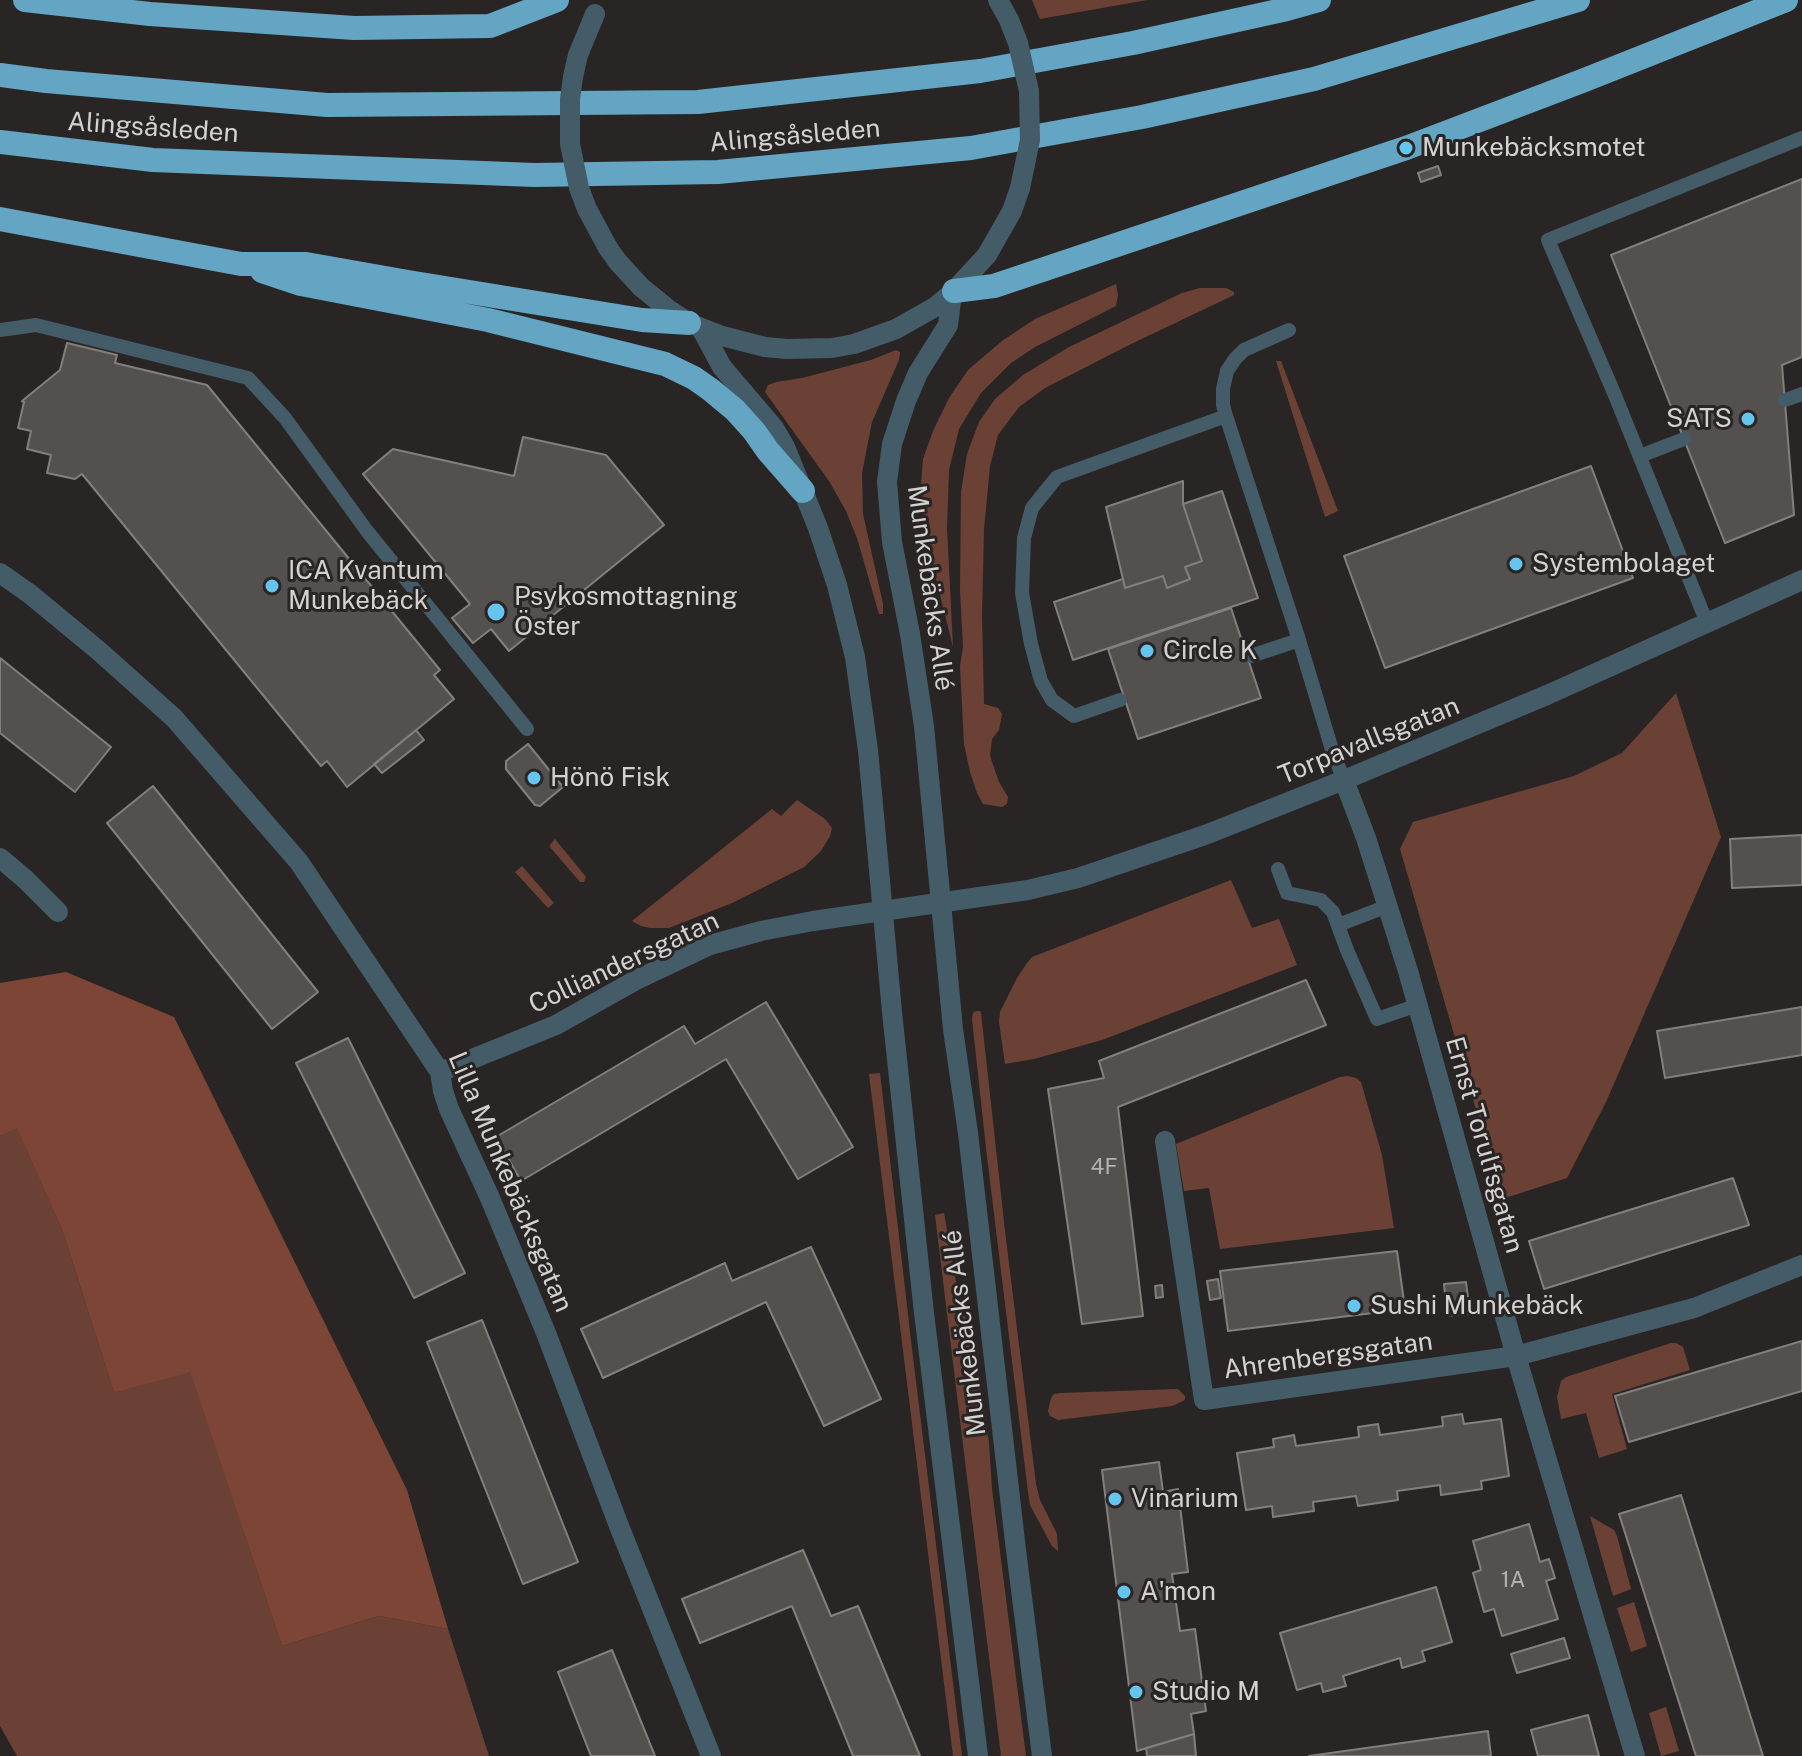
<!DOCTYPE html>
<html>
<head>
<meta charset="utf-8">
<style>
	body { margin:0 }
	canvas { display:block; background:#292524 }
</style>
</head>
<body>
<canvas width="1802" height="1756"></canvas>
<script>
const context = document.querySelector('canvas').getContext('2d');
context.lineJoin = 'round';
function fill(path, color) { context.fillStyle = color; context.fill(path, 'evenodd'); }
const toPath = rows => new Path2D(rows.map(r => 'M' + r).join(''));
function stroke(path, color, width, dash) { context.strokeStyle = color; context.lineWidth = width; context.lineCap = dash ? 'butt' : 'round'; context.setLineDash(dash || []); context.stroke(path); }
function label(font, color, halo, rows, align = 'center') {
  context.font = font + ' "Public Sans",sans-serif'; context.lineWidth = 6; context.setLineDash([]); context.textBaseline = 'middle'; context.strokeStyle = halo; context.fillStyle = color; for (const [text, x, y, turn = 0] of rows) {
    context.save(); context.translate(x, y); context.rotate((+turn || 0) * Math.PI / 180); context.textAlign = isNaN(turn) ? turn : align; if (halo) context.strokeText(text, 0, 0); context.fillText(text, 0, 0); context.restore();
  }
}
const green = toPath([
	[1032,0,1147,0,1040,19],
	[1116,284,1118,295,1116,306,1035,347,1011,363,981,393,959,429,949,470,947,528,953,647,934,571,920,497,923,459,933,431,949,398,968,370,1002,341,1035,319],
	[1200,288,1226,288,1234,292,1234,295,1131,344,1045,388,1019,407,998,435,990,466,984,529,982,616,984,704,998,708,1002,714,999,730,992,739,990,756,999,782,1008,797,1007,804,1002,807,983,804,977,793,970,772,964,744,960,666,963,647,960,590,961,492,967,454,979,422,995,399,1023,375,1069,347,1182,293],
	[896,350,900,352,899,360,872,422,862,473,863,514,883,604,883,614,879,614,857,538,846,511,829,481,765,392,768,385,776,382,802,378,871,360],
	[1276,361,1281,361,1338,511,1325,517],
	[1676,693,1721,837,1606,1102,1567,1178,1502,1199,1400,849,1413,822,1574,776,1622,753],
	[797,800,825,819,832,828,830,836,821,851,804,867,732,903,669,928,650,928,641,926,632,921,772,809,781,816],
	[555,839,586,877,584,882,580,882,550,847,550,845],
	[522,866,554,903,548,908,515,872],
	[1231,880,1252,928,1279,919,1297,965,1102,1040,1034,1059,1005,1064,999,1022,1000,1012,1017,978,1027,963,1032,957],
	[976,1011,980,1011,981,1013,1005,1231,1036,1484,1040,1500,1057,1534,1058,1551,1052,1546,1030,1505,1028,1492,986,1148,972,1019,973,1013],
	[880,1073,912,1349,962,1756,953,1756,869,1074],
	[1348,1076,1356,1078,1361,1082,1382,1155,1394,1228,1220,1249,1209,1188,1184,1191,1176,1144,1340,1077],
	[17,1127,63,1232,114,1393,190,1371,282,1646,379,1616,448,1629,489,1756,17,1756,0,1726,0,1136],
	[944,1213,956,1282,966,1319,972,1331,989,1443,992,1489,1026,1756,1001,1756,935,1215],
	[1671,1343,1676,1343,1683,1347,1690,1370,1612,1394,1627,1449,1599,1458,1586,1413,1561,1419,1557,1397,1561,1381,1566,1377],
	[1178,1389,1185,1396,1185,1400,1172,1406,1058,1420,1050,1416,1048,1411,1051,1398,1054,1394,1060,1393],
	[1590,1516,1614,1530,1617,1536,1631,1589,1613,1596],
	[1634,1602,1647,1646,1631,1652,1617,1608],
	[1666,1707,1679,1751,1661,1756,1649,1713]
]);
const forest = toPath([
	[66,972,174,1017,407,1490,448,1629,379,1616,282,1646,190,1372,114,1393,63,1232,17,1128,0,1136,0,983]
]);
const building = toPath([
	[1438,166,1441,175,1421,182,1418,173,1438,166],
	[1802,179,1802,357,1782,365,1794,515,1725,543,1611,255,1802,179],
	[67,343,117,355,115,363,207,385,440,670,434,675,454,699,347,787,327,761,321,766,82,474,75,479,47,473,51,455,27,449,31,431,18,428,24,402,22,401,60,370,67,343],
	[523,437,606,455,664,525,509,651,491,629,473,643,452,618,470,604,363,474,393,449,514,476,523,437],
	[1591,466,1633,578,1385,668,1344,556,1591,466],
	[1183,481,1183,504,1202,561,1185,567,1190,579,1167,588,1163,576,1125,588,1106,507,1183,481],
	[1222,491,1258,598,1073,660,1054,602,1123,579,1125,588,1163,576,1167,588,1190,579,1185,567,1202,561,1183,504,1222,491],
	[1231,608,1261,698,1138,739,1108,649,1231,608],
	[0,658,111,747,75,792,0,733,0,658],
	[416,730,424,740,382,773,374,764,416,730],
	[528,744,563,787,540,806,535,805,506,769,506,761,528,744],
	[153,786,318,992,272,1029,107,823,153,786],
	[1802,835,1802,885,1732,888,1730,839,1802,835],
	[1306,980,1326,1025,1118,1107,1143,1316,1082,1324,1048,1089,1104,1078,1099,1061,1306,980],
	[766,1002,853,1147,798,1179,726,1059,521,1181,496,1137,684,1026,695,1044,766,1002],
	[1802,1007,1802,1055,1665,1078,1657,1031,1802,1007],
	[348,1038,465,1273,414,1298,296,1063,348,1038],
	[1733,1178,1749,1225,1544,1289,1529,1241,1733,1178],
	[811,1247,881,1399,824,1426,766,1302,603,1378,581,1329,725,1263,732,1281,811,1247],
	[1397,1251,1405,1309,1228,1331,1220,1271,1397,1251],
	[1218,1279,1221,1298,1210,1300,1207,1281,1218,1279],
	[1466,1282,1470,1314,1447,1316,1444,1284,1466,1282],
	[1162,1285,1163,1297,1156,1298,1155,1286,1162,1285],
	[482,1320,578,1562,523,1584,427,1342,482,1320],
	[1802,1341,1802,1391,1629,1442,1615,1396,1802,1341],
	[1462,1414,1464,1424,1501,1419,1509,1476,1481,1481,1482,1489,1441,1495,1440,1485,1397,1491,1398,1500,1358,1506,1356,1496,1313,1502,1314,1511,1273,1517,1272,1506,1246,1510,1237,1453,1274,1447,1273,1439,1294,1435,1296,1446,1359,1437,1358,1427,1378,1424,1380,1435,1443,1426,1442,1417,1462,1414],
	[1159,1462,1163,1492,1178,1489,1188,1572,1172,1574,1180,1631,1195,1629,1206,1711,1191,1714,1194,1734,1137,1751,1102,1470,1159,1462],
	[1681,1495,1763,1756,1696,1756,1619,1514,1681,1495],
	[1529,1524,1540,1562,1549,1559,1555,1578,1546,1581,1558,1619,1502,1636,1494,1609,1484,1612,1473,1573,1481,1570,1473,1541,1529,1524],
	[803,1550,831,1616,858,1606,920,1756,853,1756,792,1606,700,1643,682,1599,803,1550],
	[1436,1587,1452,1642,1422,1651,1425,1661,1402,1668,1400,1658,1343,1676,1346,1686,1323,1692,1321,1683,1297,1690,1280,1633,1436,1587],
	[1564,1638,1570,1658,1517,1673,1511,1654,1564,1638],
	[612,1650,655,1756,591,1756,558,1672,612,1650],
	[1588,1715,1599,1756,1538,1756,1531,1730,1588,1715],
	[1488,1731,1491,1756,1309,1756,1488,1731],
	[1194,1734,1196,1756,1147,1756,1146,1748,1194,1734]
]);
const service = toPath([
	[0,330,36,325,248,378,285,418,367,531,527,729],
	[1785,400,1802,394],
	[1226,416,1223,405,1223,389,1227,371,1235,359,1244,350,1289,330],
	[1640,456,1684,439],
	[1707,623,1614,393,1548,240,1802,138],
	[1251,656,1299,640],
	[1120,700,1074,716,1052,700,1041,681,1031,644,1022,593,1024,538,1032,508,1057,477,1226,416,1299,640,1333,753,1344,780],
	[1278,869,1287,893,1321,900,1333,912,1347,950,1377,1019,1418,1005],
	[1338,925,1388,906]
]);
const minor = toPath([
	[0,573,30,594,99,651,174,718,299,862,440,1072,443,1091,449,1109,490,1198,546,1333,619,1526,711,1756],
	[1344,780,1366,838,1408,971,1516,1356,1635,1756],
	[0,858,25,879,58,912],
	[440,1072,556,1025,636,980,710,945,761,931,813,921,1028,890,1078,878,1205,835,1344,780,1547,695,1802,580],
	[1165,1141,1204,1400,1516,1356,1694,1308,1802,1265]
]);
const tertiary = toPath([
	[608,248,618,262,641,287,668,309,689,323,722,336,765,347,787,349,832,348,854,344,896,329,935,307,952,293,987,255,1012,211,1020,188],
	[952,293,948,325,918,373,906,401,892,444,887,482,892,542,910,634,924,726,953,1029,968,1133,1016,1550,1042,1756],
	[701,328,722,367,774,428,785,447,818,528,837,585,855,657,868,750,892,1012,924,1313,978,1756]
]);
const motorway = toPath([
	[25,0,150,14,354,28,490,26,557,0],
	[0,75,46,81,327,105,698,102,980,71,1133,43,1287,9,1319,0],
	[0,142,153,160,534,175,718,172,971,148,1142,117,1314,79,1578,0],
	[0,219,241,264,306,264,408,282,642,320,689,323],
	[262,271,301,284,488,320,665,364,694,378,711,390,735,410,754,431,768,451,803,491],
	[954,291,994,286,1406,148,1582,81,1786,0]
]);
const tertiaryBridge = toPath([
	[998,0,1009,20,1018,43,1029,91,1030,140,1020,188],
	[595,14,578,55,573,77,570,99,570,144,579,188,587,209,608,248]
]);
const markers = [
	[1406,148,8,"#65c5ef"],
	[1748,419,8,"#65c5ef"],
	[1516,564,8,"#65c5ef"],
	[272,586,8,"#65c5ef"],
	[496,612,10,"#65c5ef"],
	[1147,651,8,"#65c5ef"],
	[534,778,8,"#65c5ef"],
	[1354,1306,8,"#65c5ef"],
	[1115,1499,8,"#65c5ef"],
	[1124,1592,8,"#65c5ef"],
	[1136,1692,8,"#65c5ef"]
];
const numberNames = [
	["4F",1104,1167],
	["1A",1513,1580]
];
const streetNames = [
	["Alingsåsleden",153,128,4],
	["Alingsåsleden",795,136,-5],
	["Munkebäcks Allé",930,588,82],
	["Torpavallsgatan",1369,741,-22],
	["Colliandersgatan",624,963,-25],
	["Ernst Torulfsgatan",1484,1145,74],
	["Lilla Munkebäcksgatan",510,1182,67],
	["Munkebäcks Allé",965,1333,-97],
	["Ahrenbergsgatan",1328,1356,-8]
];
const poiNames = [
	["Munkebäcksmotet",1422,148],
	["SATS",1732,419,"right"],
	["Systembolaget",1532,564],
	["ICA Kvantum",288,571],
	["Munkebäck",288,601],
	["Psykosmottagning",514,597],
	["Öster",514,627],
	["Circle K",1163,651],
	["Hönö Fisk",550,778],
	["Sushi Munkebäck",1370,1306],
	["Vinarium",1131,1499],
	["A'mon",1140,1592],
	["Studio M",1152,1692]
];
fill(green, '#6c4135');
fill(forest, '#7c4536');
fill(building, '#54504e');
stroke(building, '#837f7d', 2);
stroke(service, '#435c68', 14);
stroke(minor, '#435c68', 20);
stroke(tertiary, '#435c68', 20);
stroke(motorway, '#63a5c3', 24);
stroke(tertiaryBridge, '#435c68', 20);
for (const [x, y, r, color] of markers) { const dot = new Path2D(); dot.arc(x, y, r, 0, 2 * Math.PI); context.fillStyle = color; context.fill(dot); stroke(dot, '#292524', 3); }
label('22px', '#b4b1b0', null, numberNames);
label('26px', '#d4d1d1', '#292524', streetNames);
label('26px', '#d4d1d1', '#292524', poiNames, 'left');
</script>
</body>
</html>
